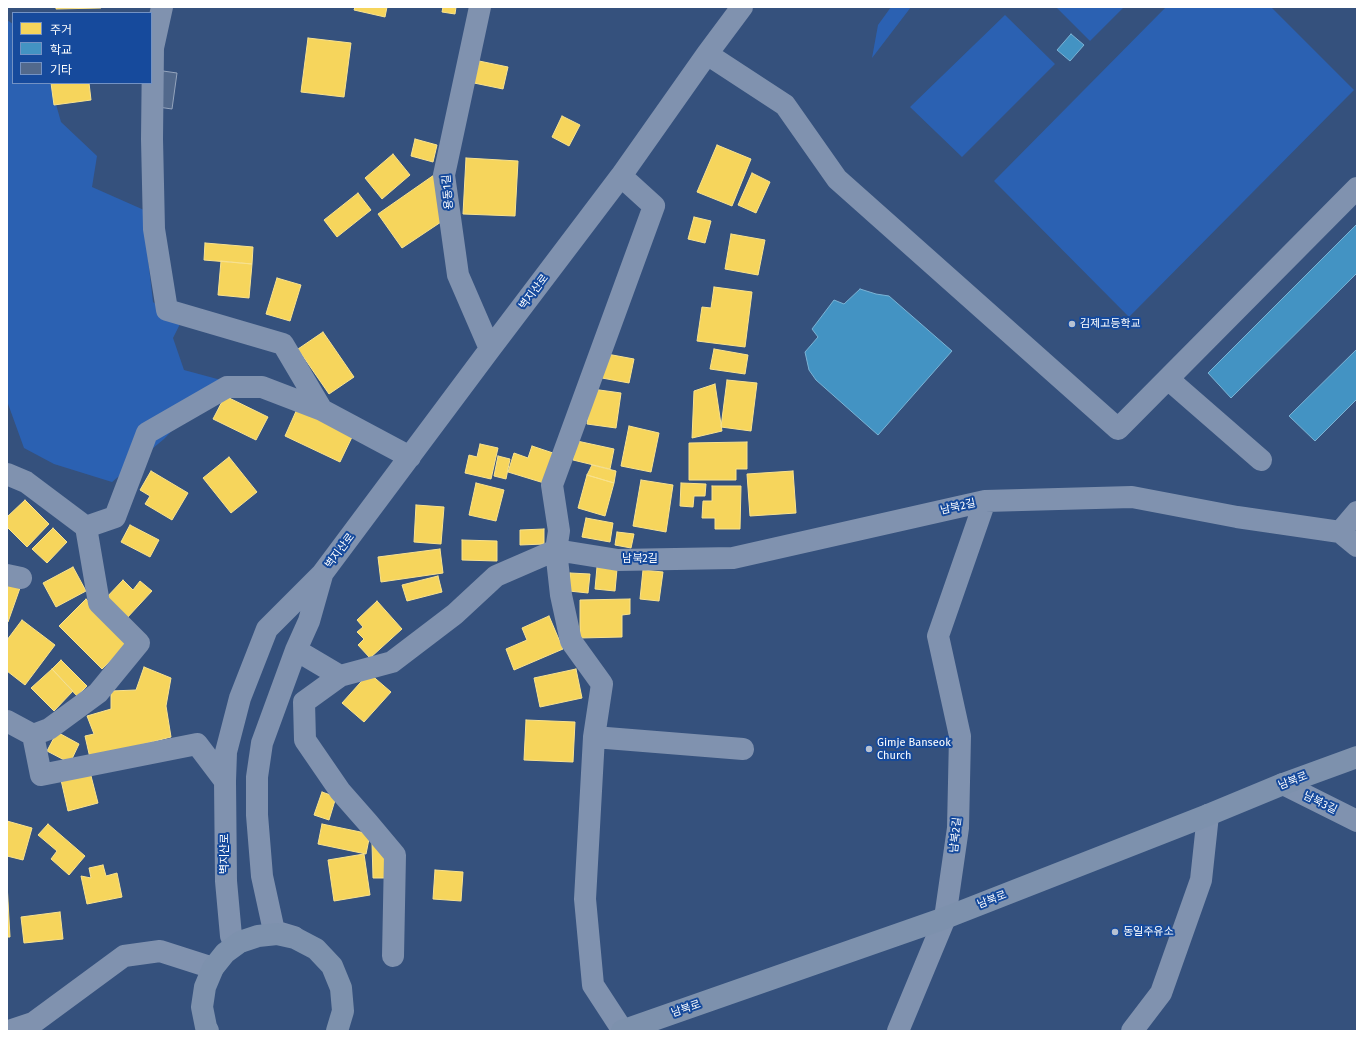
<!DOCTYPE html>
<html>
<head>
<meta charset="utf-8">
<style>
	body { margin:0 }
	#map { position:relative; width:1364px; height:1038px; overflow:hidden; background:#35517d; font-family:"Fira Sans","Noto Sans KR",sans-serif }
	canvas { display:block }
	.frame { position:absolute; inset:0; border:8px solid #fff; pointer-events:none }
	.legend { position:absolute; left:12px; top:12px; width:140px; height:72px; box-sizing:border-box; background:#164a9c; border:1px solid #7392c4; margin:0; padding:5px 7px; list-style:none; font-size:12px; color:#fff }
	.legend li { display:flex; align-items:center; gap:8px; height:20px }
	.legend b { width:20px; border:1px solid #7392c4 }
</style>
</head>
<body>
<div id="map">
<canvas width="1364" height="1038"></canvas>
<div class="frame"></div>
<ul class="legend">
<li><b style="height:11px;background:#f6d55c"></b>주거</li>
<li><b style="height:11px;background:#4393c3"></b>학교</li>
<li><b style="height:11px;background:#52698c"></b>기타</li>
</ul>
</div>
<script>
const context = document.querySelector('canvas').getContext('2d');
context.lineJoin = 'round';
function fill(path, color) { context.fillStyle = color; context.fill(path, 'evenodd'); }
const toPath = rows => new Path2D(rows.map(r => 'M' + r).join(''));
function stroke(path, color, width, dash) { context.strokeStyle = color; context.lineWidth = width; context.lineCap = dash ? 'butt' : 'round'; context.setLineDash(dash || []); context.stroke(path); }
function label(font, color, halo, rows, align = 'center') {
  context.font = font + ' "Fira Sans","Noto Sans KR",sans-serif'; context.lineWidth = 4; context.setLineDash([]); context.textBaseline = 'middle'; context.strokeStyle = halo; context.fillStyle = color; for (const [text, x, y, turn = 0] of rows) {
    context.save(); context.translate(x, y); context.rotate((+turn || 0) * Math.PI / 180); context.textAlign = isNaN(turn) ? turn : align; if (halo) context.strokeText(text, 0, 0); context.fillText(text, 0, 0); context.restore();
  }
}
const green = toPath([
	[891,7,911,7,872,58,878,25],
	[1056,7,1124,7,1090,41],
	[1166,7,1271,7,1354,90,1129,317,994,181],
	[1005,15,1055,64,962,157,910,107],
	[7,20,13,24,13,83,50,83,61,122,97,156,92,187,144,210,148,259,153,302,180,324,173,338,184,370,221,380,164,439,112,482,54,464,24,448,7,401]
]);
const homes = toPath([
	[56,7,101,7,101,8,56,9,56,7],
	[355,7,387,7,385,17,354,10,355,7],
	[443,7,456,7,455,14,442,12,443,7],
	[308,38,351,43,344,97,301,92,308,38],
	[479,61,508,67,503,89,474,83,479,61],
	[51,83,89,83,91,100,54,105,51,83],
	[562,116,580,125,569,146,552,137,562,116],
	[415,139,437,145,433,162,411,156,415,139],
	[717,145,751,159,732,206,697,192,717,145],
	[393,154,410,175,382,199,365,178,393,154],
	[466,158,518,161,515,216,463,214,466,158],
	[752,173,770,182,756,213,738,205,752,173],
	[434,175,444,220,402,248,378,214,434,175],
	[358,193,371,210,337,237,324,220,358,193],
	[694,217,711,221,705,243,688,239,694,217],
	[731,234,765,240,758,275,725,269,731,234],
	[205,243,253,247,252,264,204,260,205,243],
	[221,261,252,264,249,298,218,295,221,261],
	[277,278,301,285,290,321,266,314,277,278],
	[714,287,752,292,745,347,697,341,702,307,711,308,714,287],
	[323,332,354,377,329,394,298,349,323,332],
	[714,349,748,355,745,374,710,369,714,349],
	[607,354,634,359,629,383,602,378,607,354],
	[727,380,757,383,751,431,721,427,727,380],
	[715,384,722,431,692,438,694,391,715,384],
	[592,389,621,393,616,428,587,424,592,389],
	[225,396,268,417,256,440,213,419,225,396],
	[297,409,353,435,340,462,285,436,297,409],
	[629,426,659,433,651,472,621,466,629,426],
	[577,441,614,449,610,469,573,460,577,441],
	[747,442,747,469,736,469,736,480,689,480,689,443,747,442],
	[480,444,498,448,491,479,465,473,469,455,477,457,480,444],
	[532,446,553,453,544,483,508,472,514,453,528,458,532,446],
	[498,456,510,459,506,479,494,476,498,456],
	[229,457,257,492,231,513,203,478,229,457],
	[592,465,616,471,614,483,587,475,592,465],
	[151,471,188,493,172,520,145,504,150,496,140,490,151,471],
	[793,471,796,513,750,516,747,474,793,471],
	[587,475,614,483,605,516,578,508,587,475],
	[641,480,673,485,666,532,633,526,641,480],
	[476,483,504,490,496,521,469,515,476,483],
	[681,483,706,484,705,496,694,496,693,507,680,506,681,483],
	[712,486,741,486,740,529,715,529,715,518,702,518,703,501,712,501,712,486],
	[25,500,49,524,27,547,7,527,7,517,25,500],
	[416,505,444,507,441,544,414,542,416,505],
	[586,518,613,523,610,542,582,537,586,518],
	[130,525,159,540,150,557,121,542,130,525],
	[53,528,67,542,47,563,32,549,53,528],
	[544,529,544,544,520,545,520,530,544,529],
	[617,532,634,534,631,548,615,545,617,532],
	[462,540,497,541,497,561,462,560,462,540],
	[440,549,443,573,381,582,378,557,440,549],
	[73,567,86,591,56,607,43,583,73,567],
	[597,567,617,569,615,591,595,589,597,567],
	[643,570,663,572,659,601,640,599,643,570],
	[570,573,590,574,588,593,569,591,570,573],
	[438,576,442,592,407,601,402,585,438,576],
	[123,580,133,590,140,581,152,591,126,619,105,599,123,580],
	[7,583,20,588,8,622,7,621,7,583],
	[86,599,129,643,102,669,59,626,86,599],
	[630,599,630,614,622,615,622,637,580,638,580,600,630,599],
	[377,601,402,629,370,658,358,645,364,639,357,632,363,627,357,620,377,601],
	[549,616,563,649,514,670,506,649,527,640,522,628,549,616],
	[22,620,55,645,25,685,7,671,7,640,22,620],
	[61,660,87,686,77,696,52,669,61,660],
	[144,667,171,678,166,706,171,737,90,758,85,736,94,734,87,716,111,709,111,691,136,690,144,667],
	[52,669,73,691,54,711,31,688,52,669],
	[576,669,582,698,540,707,534,678,576,669],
	[369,673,391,692,364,722,342,703,369,673],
	[526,720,575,722,573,762,524,760,526,720],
	[57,732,79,744,70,763,47,751,57,732],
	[90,772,98,803,68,811,61,780,90,772],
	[322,792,336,797,329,820,314,815,322,792],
	[7,821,32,828,23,860,7,856,7,821],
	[48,824,85,856,69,875,51,859,57,851,38,835,48,824],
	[322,824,370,834,366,854,318,844,322,824],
	[372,843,385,857,387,878,373,878,372,843],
	[364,854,370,895,334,901,328,860,364,854],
	[103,865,106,876,117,873,122,897,87,904,81,876,91,878,89,868,103,865],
	[435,870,463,872,461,901,433,899,435,870],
	[7,883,10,937,7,937,7,883],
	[60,912,63,939,24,943,21,917,60,912]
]);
const schools = toPath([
	[1071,34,1084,45,1070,61,1057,50,1071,34],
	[1357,224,1357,273,1231,398,1208,373,1357,224],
	[860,289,876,294,889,296,952,351,878,435,816,380,809,370,805,352,818,337,812,329,834,300,844,304,860,289],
	[1357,349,1357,399,1315,441,1289,416,1357,349]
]);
const building = toPath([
	[163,71,177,73,172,109,158,107,163,71]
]);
const minor = toPath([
	[162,7,153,48,152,139,154,229,167,310,283,344,322,410],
	[480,7,444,175,458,275,490,349],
	[707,54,785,105,837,179,1118,429,1357,188],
	[621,176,654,206,552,485,559,531,556,550,561,595,571,641,602,684,594,737,585,899,593,985,623,1031],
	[1168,379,1261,460],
	[7,474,26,482,86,527,99,603,139,643,98,693,49,729,33,735],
	[985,501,1132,497,1237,517,1340,532,1357,546],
	[86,527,115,517,147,433,227,387,262,387,322,410,410,457],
	[1340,532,1357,512],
	[7,575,21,578],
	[296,650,340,676,392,662,455,614,496,576,556,550,618,560,733,558,985,501,938,636,960,736,958,828,945,918,898,1031],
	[340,676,304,702,305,740,340,791,369,824,395,855,393,956],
	[7,721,33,735,41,775,197,744,225,781],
	[594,737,743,749],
	[1283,784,1357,821],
	[294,937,274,931,262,876,257,815,257,777,262,743,296,650,309,621,322,575],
	[240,942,231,936,226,881,225,781,226,752,240,698,267,629,322,574,490,349,621,176,707,54,742,7],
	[9,1031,33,1023,124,956,160,951,213,968],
	[1132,1031,1161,993,1201,880,1208,815]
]);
const major = toPath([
	[208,1031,206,1027,202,1007,205,987,213,968,225,953,240,942,258,936,277,934,295,938,316,949,332,966,341,988,343,1011,337,1031],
	[622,1031,945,918,1208,815,1283,784,1357,757]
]);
const markers = [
	[1072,324,4,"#b8c2d2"],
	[869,749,4,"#b8c2d2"],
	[1115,932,4,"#b8c2d2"]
];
const streetNames = [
	["용동1길",448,192,-95],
	["벽지산로",534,292,-53],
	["남북2길",958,507,-13],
	["벽지산로",340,551,-53],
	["남북2길",640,559],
	["남북로",1293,781,-21],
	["남북3길",1320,803,26],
	["남북2길",956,835,-84],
	["벽지산로",225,854,-90],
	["남북로",992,900,-21],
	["남북로",686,1009,-19]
];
const poiNames = [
	["김제고등학교",1080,324],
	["Gimje Banseok",877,743],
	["Church",877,756],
	["동일주유소",1123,932]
];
fill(green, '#2b61b2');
fill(homes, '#f6d55c');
stroke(homes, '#f9e28d', 1);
fill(schools, '#4393c3');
stroke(schools, '#7bb3d5', 1);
fill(building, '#52698c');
stroke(building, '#94a4bc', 1);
stroke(minor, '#8092af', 22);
stroke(major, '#7d91ad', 22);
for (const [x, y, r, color] of markers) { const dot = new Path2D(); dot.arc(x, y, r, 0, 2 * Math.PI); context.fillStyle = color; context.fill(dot); stroke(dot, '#164a9c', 1.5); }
label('11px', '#fff', '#164a9c', streetNames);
label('11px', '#fff', '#164a9c', poiNames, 'left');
</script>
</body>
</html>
